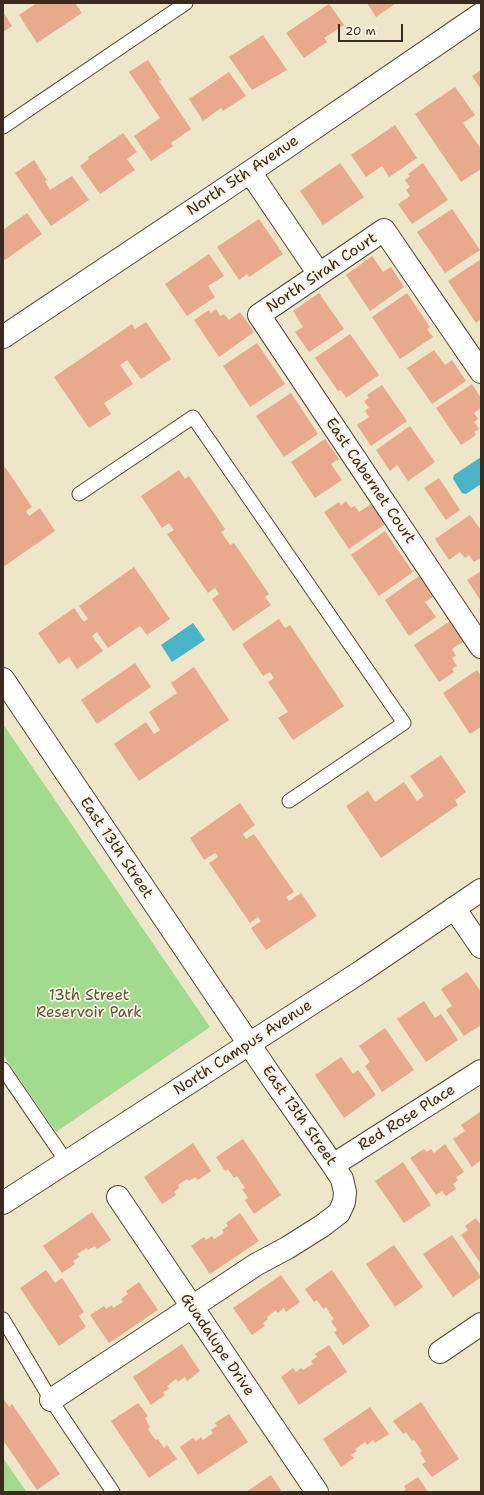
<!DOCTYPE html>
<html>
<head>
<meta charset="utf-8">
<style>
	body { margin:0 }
	#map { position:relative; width:484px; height:1495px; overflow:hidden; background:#ede6c8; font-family:"Shantell Sans",sans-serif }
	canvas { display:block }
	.frame { position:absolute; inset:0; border:4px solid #3b2a1e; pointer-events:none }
	.scale { position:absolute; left:338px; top:24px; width:65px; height:18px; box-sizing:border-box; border:2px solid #3b2a1e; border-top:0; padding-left:5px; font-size:12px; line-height:14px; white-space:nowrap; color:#3b2a1e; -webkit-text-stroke:3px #fcf5e5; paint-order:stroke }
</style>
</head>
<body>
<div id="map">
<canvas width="484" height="1495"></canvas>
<div class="frame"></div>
<div class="scale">20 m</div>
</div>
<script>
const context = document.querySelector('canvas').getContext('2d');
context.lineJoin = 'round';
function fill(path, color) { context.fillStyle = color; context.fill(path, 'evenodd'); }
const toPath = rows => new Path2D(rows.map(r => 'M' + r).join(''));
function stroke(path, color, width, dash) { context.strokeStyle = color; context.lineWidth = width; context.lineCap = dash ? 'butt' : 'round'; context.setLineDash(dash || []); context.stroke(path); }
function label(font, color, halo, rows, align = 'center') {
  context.font = font + ' "Shantell Sans",sans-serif'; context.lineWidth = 3.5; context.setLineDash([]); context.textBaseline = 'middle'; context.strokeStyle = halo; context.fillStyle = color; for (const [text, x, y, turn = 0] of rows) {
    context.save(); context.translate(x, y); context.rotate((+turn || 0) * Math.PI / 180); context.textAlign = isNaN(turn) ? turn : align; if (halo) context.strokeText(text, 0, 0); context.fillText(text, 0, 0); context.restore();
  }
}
const green = toPath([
	[3,724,210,1027,56,1132,3,1055],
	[3,1458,26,1491,24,1492,3,1492]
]);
const water = toPath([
	[481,457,481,484,466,494,462,493,453,479,454,475],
	[193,623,205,640,172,662,161,645]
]);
const building = toPath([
	[37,3,75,3,82,13,37,43,19,15],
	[367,3,396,3,376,17],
	[329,4,344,25,324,38,327,42,304,58,286,33],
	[3,12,12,26,3,32],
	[263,35,287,70,252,90,229,57],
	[148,60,161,80,159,81,191,129,171,143,173,146,151,161,134,136,160,118,129,72],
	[481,70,481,89,472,76],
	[229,72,246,96,223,111,221,108,203,121,189,99],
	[455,87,475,115,463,123,481,149,481,169,461,182,415,114],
	[395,125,417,158,389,177,382,166,366,177,351,155],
	[123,133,137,152,127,159,135,170,100,194,80,166,89,159,88,157],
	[34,160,47,180,45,181,50,190,72,176,89,200,51,226,15,173],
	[340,163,364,197,323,225,300,191],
	[423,163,448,200,412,224,398,204,410,196,406,190,410,187,405,180,410,176,408,174],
	[452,209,480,250,445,273,417,232],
	[27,213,42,234,5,260,3,257,3,230],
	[259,219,283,254,249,277,247,274,239,280,217,247],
	[209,254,224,276,208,286,215,297,187,316,165,284],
	[372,256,383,272,391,267,404,287,370,311,346,275],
	[481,259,481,319,476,323,448,281],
	[319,293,344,329,309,352,295,332,303,327,293,311],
	[407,293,430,327,427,329,433,337,400,359,372,317],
	[216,309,220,316,224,314,229,320,240,312,254,332,219,357,194,320,209,310,211,313],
	[146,322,171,359,141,379,127,360,120,365,133,384,104,403,111,414,89,428,54,377,132,324,135,329],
	[350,334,379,375,346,398,341,390,338,391,315,358],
	[257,343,285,384,250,407,223,366],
	[434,350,445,365,452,360,466,381,432,404,407,368],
	[472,384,481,398,481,408,474,413,478,419,474,422,479,429,474,432,476,435,461,445,436,408],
	[382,385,407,421,371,446,357,425,369,417,365,411,369,408,364,401,369,398,367,395],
	[291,393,318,434,284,457,256,416],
	[410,426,435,462,408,481,397,465,390,471,376,450],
	[325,439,339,459,331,464,342,480,315,498,291,462],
	[3,464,32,507,26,511,29,516,40,508,55,531,3,567],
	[179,470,185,479,189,476,225,529,221,532,230,545,234,543,269,594,265,597,271,605,233,631,212,599,219,594,215,588,208,593,167,534,174,530,169,523,162,528,141,496],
	[439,478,460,510,446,520,424,488],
	[346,501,351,508,355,506,359,512,371,504,385,524,349,549,324,512,339,502,341,505],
	[470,515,481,530,481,562,479,559,474,562,469,555,465,558,460,552,449,560,435,539],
	[385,531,413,572,379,596,351,555],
	[134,567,170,619,147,635,140,626,108,648,97,632,92,636,103,651,77,669,69,657,59,664,38,633,74,608,84,622,88,619,79,606],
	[481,571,481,601,467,580],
	[419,576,433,597,425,602,436,617,409,636,385,600],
	[279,619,285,628,290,625,344,706,293,740,278,718,288,712,268,682,274,678,270,672,263,676,242,644],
	[450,621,464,641,452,649,456,656,452,658,457,666,452,669,454,672,439,682,414,645],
	[135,663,151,687,97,724,81,700],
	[194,667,229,720,139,781,114,744,146,722,154,734,160,730,149,712,177,693,171,683],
	[477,670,481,676,481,727,470,734,443,693],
	[441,755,466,792,455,800,458,805,381,858,346,806,368,791,375,802,404,782,417,801,424,796,410,776],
	[240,803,255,825,243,834,246,839,254,834,294,892,286,897,289,901,301,893,317,916,266,950,251,928,261,921,258,917,250,923,209,863,218,857,215,853,204,860,190,838],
	[467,972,481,992,481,1025,464,1036,446,1010,452,1006,441,989],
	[424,1001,435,1018,441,1014,458,1040,426,1062,397,1019],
	[385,1028,414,1070,382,1092,365,1066,370,1062,359,1046],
	[341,1057,353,1074,358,1070,376,1095,344,1118,315,1075],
	[480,1112,481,1162,480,1161,472,1167,453,1139,465,1131,461,1125],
	[243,1139,281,1195,254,1214,245,1200,248,1198,242,1189,245,1188,237,1176,234,1178,228,1169,225,1171,216,1157],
	[193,1143,211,1171,198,1180,195,1177,189,1181,187,1179,178,1185,179,1188,174,1192,176,1195,162,1204,144,1177],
	[445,1144,464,1172,456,1177,458,1180,453,1184,456,1189,446,1196,442,1191,436,1195,410,1158,424,1149,427,1152,431,1149,434,1153],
	[403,1162,431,1205,404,1223,375,1181],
	[92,1212,111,1240,97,1249,95,1246,88,1250,87,1248,77,1254,79,1257,73,1261,75,1264,62,1273,43,1246],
	[240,1213,259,1241,210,1274,191,1246,204,1237,206,1240,212,1236,214,1239,224,1233,222,1230,228,1226,226,1223],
	[476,1218,479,1223,481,1222,481,1264,461,1235,468,1230,465,1226],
	[452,1235,481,1277,453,1297,423,1254],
	[394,1245,423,1287,395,1307,366,1264],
	[46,1270,55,1283,62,1278,84,1312,79,1316,86,1327,59,1346,20,1288],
	[332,1270,370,1326,343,1345,334,1332,337,1330,331,1321,334,1319,330,1314,326,1307,323,1309,317,1300,314,1302,305,1289],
	[281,1275,300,1302,286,1312,284,1308,278,1313,276,1310,267,1317,268,1319,263,1323,265,1326,252,1335,233,1308],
	[139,1282,158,1310,109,1343,90,1315,104,1306,106,1309,112,1305,113,1308,123,1302,121,1299,128,1294,126,1291],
	[182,1344,200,1371,187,1381,185,1377,178,1382,176,1379,167,1386,169,1389,163,1392,165,1395,151,1405,133,1377],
	[329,1345,347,1372,299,1405,281,1377,293,1368,296,1372,301,1368,303,1370,313,1364,311,1361,317,1357,315,1354],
	[3,1398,9,1407,12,1404,60,1474,37,1490,3,1440],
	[421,1402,459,1459,432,1477,422,1464,426,1462,420,1453,422,1451,414,1440,412,1441,406,1432,403,1434,393,1421],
	[138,1403,148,1416,145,1418,150,1427,148,1429,151,1434,156,1440,158,1439,164,1448,167,1445,177,1459,149,1478,111,1421],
	[370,1407,389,1434,375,1443,373,1440,367,1445,365,1442,355,1449,357,1451,351,1455,354,1458,341,1467,323,1439],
	[229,1414,248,1442,198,1475,180,1447,193,1438,196,1441,201,1437,203,1440,213,1433,211,1430,217,1426,215,1423],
	[271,1475,282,1492,246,1492],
	[418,1477,428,1492,402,1492,406,1489,404,1486]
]);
const service = toPath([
	[3,127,186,3],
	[79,494,193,417,404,723,289,801],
	[3,1069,66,1161],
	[3,1319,51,1400,113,1492]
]);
const minor = toPath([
	[250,172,319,274],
	[3,337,250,172,481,14],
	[481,372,384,230,259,315,481,647],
	[3,679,272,1078,333,1165,342,1179,345,1192,344,1202,339,1213,322,1226,287,1248,257,1264,51,1400],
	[454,908,481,947],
	[333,1165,481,1071],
	[118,1197,317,1492],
	[440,1352,481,1324]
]);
const secondary = toPath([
	[3,1203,362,971,481,890]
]);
const streetNames = [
	["North 5th Avenue",243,176,-34],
	["North Sirah Court",322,273,-34],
	["East Cabernet Court",370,481,56],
	["East 13th Street",116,848,56],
	["North Campus Avenue",243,1048,-33],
	["East 13th Street",299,1116,55],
	["Red Rose Place",407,1118,-32],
	["Guadalupe Drive",217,1345,56]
];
const parkNames = [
	["13th Street",89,996],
	["Reservoir Park",89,1013]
];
fill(green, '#a2db8d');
fill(water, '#49b3c7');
fill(building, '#e8a98d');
stroke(service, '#564638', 15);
stroke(minor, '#564638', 24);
stroke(secondary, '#564638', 24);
stroke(service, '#fff', 13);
stroke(minor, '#fff', 22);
stroke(secondary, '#fff', 22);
label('15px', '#3b2a1e', '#fcf5e5', streetNames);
label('15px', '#55563a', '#fcf5e5', parkNames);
</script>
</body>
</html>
